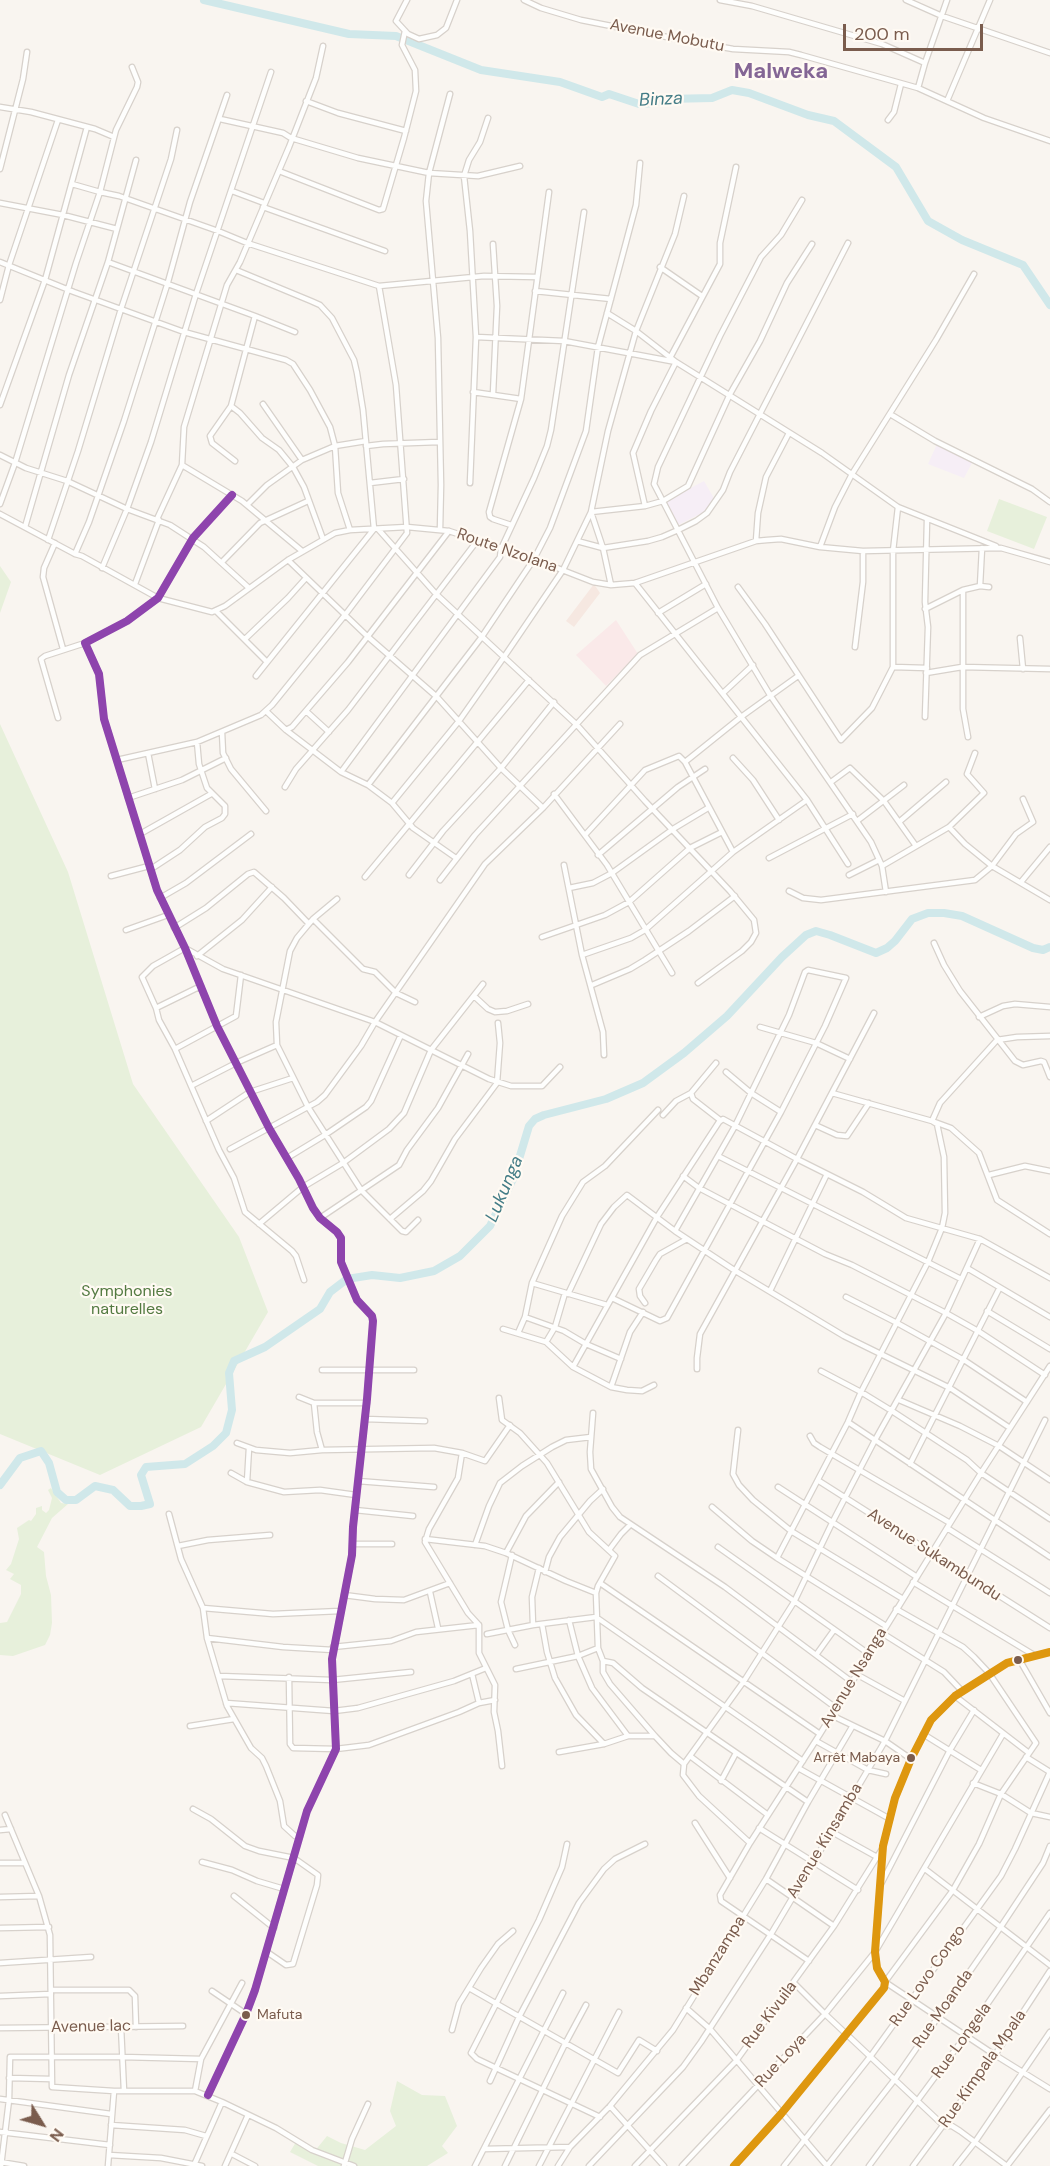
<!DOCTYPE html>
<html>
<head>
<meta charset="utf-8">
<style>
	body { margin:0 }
	#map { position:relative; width:1050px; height:2166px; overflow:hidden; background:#f9f5f0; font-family:"DM Sans",sans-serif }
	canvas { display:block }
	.north { position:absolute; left:12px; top:2094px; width:60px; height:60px; -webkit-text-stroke:4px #fffaf3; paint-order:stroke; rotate:127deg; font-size:16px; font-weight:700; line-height:24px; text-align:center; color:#7a5c4d }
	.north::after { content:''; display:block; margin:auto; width:21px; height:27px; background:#7a5c4d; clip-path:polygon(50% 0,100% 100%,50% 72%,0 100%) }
	.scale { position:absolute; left:843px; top:24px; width:140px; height:27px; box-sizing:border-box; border:3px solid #7a5c4d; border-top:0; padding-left:8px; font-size:18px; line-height:21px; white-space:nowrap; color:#7a5c4d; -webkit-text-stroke:4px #fffaf3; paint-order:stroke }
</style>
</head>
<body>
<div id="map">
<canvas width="1050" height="2166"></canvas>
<div class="north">N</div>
<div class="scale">200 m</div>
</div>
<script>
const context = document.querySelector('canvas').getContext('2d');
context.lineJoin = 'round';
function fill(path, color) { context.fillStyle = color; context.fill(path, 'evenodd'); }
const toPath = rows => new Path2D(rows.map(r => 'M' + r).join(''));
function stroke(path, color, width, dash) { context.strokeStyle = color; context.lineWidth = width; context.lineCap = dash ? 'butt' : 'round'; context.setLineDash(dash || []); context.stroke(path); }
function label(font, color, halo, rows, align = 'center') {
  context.font = font + ' "DM Sans",sans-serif'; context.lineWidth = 4.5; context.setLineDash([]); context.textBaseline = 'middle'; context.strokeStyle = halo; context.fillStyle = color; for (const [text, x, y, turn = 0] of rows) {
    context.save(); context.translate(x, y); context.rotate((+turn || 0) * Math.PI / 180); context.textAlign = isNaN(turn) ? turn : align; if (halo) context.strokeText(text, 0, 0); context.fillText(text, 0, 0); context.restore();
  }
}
const commercial = toPath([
	[594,584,600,593,574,627,566,621]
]);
const education = toPath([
	[937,444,973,461,964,478,928,464],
	[704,481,715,500,706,511,678,525,666,501]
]);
const medical = toPath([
	[616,620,638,654,606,686,576,655]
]);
const green = toPath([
	[999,499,1047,517,1034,549,987,531],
	[0,566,11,582,0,613],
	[0,724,68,872,133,1084,239,1237,268,1312,201,1427,100,1475,0,1434],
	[51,1488,61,1503,68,1504,52,1518,37,1547,44,1552,46,1576,51,1595,52,1623,50,1635,45,1645,13,1656,0,1655,0,1623,7,1622,21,1594,21,1585,10,1579,14,1574,6,1570,11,1564,19,1539,17,1528,29,1520,31,1521,36,1514,36,1508,42,1506,42,1510,46,1513,49,1510,52,1498,48,1490],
	[397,2081,422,2095,445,2096,457,2126,442,2146,448,2153,427,2166,318,2166,290,2152,296,2142,314,2152,327,2136,341,2143,365,2150,396,2126,390,2111]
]);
const river = toPath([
	[204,0,349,34,396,36,481,70,560,82,602,97,609,94,639,104,654,103,668,99,712,98,732,90,749,93,808,115,834,121,896,167,928,221,962,240,1023,265,1050,305],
	[0,1485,20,1458,41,1451,49,1463,57,1492,66,1500,76,1500,95,1486,113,1490,130,1506,141,1506,150,1504,141,1475,146,1467,185,1464,213,1446,226,1433,232,1410,229,1373,234,1361,265,1347,320,1309,330,1292,347,1279,372,1275,400,1278,434,1271,460,1256,490,1226,513,1179,529,1126,535,1119,544,1115,606,1099,643,1083,684,1053,727,1016,782,957,806,935,816,931,830,935,876,953,887,948,895,941,912,919,928,913,944,913,962,916,1033,948,1043,950,1050,947]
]);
const minor = toPath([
	[407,0,396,21,408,34,419,39,437,35,446,28,457,0],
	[524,0,541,8,581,20,677,39,733,49,789,52,801,55,918,88,984,118,1050,141],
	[720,0,752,6,882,44,925,63],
	[906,0,942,16,1050,53],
	[918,88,925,63,947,0],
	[306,101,338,113,406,131],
	[947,101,990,0],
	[0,107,31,112,95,129,114,137],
	[220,119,283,133,291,138,358,158,429,173,478,176,520,166],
	[888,120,894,112,901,84],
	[0,169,23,79,27,52],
	[279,171,379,210,383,209,404,138,416,91,415,70,402,45,405,31],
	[72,184,100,192,116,130,137,87,138,82,132,67],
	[232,191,264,203],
	[802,200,781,235,761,257,720,336,658,467,654,484,718,608,770,695,871,842,882,866,886,892],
	[0,203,63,215,117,229],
	[263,207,385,251],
	[0,262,74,292,184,332,286,360,293,364,310,390,330,427,335,446,338,493,350,530],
	[108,262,255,316,231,406,210,436,212,443,235,461],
	[660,267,702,296],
	[236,270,311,301,320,305,332,318,354,360,357,373,363,410,374,529,256,676],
	[535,291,611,299],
	[0,300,9,265,58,120],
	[607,313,636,331,676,362,651,411,633,453,645,506],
	[255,316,295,332],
	[476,337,564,341,676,362,822,453,898,507,996,546],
	[671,356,720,264,720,243,736,167],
	[473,392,521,399],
	[493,394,497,306,493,244],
	[263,404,302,460],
	[0,405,45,280,87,127],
	[231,406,240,413,262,438,279,450,293,467,304,487,323,539],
	[890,414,935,441,1032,489,1050,502],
	[366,446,383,444,439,442],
	[0,455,26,468,67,481,127,509,170,525,204,547,249,588],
	[182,465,242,501,302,551],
	[370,483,404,479],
	[470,483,476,337,470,231,464,176,469,160,480,142,488,118],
	[0,504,15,463,76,263,100,192,119,196,218,231,247,243,379,286,484,276,537,277],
	[247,505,267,485,302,460,335,446,366,441],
	[0,514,75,554,82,556,158,598,212,612,225,606,288,560,335,533,350,530,407,527,449,531,534,559,593,582,611,585,635,583,756,541,767,540,781,539,820,547,863,551,1001,548,1050,562],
	[157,519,182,465,184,427,227,285,240,262,289,147,316,78,323,46],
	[511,525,493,519,490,517,489,512,521,399,549,192],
	[25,527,69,375,108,262,136,160],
	[378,529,436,594,577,725,645,801,730,891,754,920,756,933,751,942,742,951,698,983],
	[440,530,441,485,438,338,426,201,429,173,450,94],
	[48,540,78,451,121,309,171,159,177,130],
	[577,541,603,548,648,541,662,537,678,530,696,521,707,513,723,490,730,472,848,243],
	[756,541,758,513,766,477,789,433],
	[55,543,44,568,43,577,63,649],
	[820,547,835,507,852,474,936,340,974,274],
	[75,554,89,522,124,421,168,282,190,202,227,95],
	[288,560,367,636,437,697,501,768,543,808],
	[222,562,260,523,308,501],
	[102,568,127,509,151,442,196,294,271,72],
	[635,583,807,800,848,864],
	[135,584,159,520],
	[611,585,603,548,591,512,645,506,663,501,688,486,730,394,760,341,787,283,812,244],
	[980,586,982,548],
	[738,587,765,624,841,740,872,708,893,667,927,668],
	[963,590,963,709,968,737],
	[925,609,963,590,980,586,989,587],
	[216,611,267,662],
	[658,613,706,584],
	[1020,638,1023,669],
	[245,639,288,598,306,578],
	[855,647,863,582,863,551],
	[893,667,893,551,898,507],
	[926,673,962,667,1050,669],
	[723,693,753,665],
	[266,711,286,730,341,772,368,785,392,803,413,828,456,858],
	[306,711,329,732],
	[925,717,928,627,925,602,927,520],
	[58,718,41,659,45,656,85,643],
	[286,730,292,727,348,662,449,531],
	[222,732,223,753,231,769,266,811],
	[148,753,155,789],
	[733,758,753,780,779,820],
	[117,760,197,742,261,715,272,705,345,615,407,533,396,385,379,286],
	[685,762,741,717,798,676],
	[341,772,500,557,501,549,534,478,547,446,551,430,584,212],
	[831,782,850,768,884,801,916,846],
	[368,785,481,638,534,559,550,528,586,431,598,347,636,205,640,163],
	[285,787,296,769,348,710,477,541],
	[554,794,607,865,672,973],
	[128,798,182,780,226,758],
	[392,803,459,721,504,657,563,570,591,512,608,431,636,331,675,234,684,196],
	[857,821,904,785],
	[899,822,946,782],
	[949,827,965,844,992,866,1050,900],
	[140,834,211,794],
	[585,835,645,770,679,756,685,762,733,852],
	[598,855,678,787,705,769],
	[769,858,853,814],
	[564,865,582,955,603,1032,604,1055],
	[882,866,949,827,984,793,967,774,975,753],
	[151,869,180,850,205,827,222,818,225,814,225,806,207,788,199,764,197,742],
	[409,875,443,831,501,768,554,702],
	[849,875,879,860],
	[111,876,149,866],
	[365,877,529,680],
	[440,880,475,835,640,655,718,608],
	[1021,882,1050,847],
	[569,888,593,883,612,873,673,829,708,808],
	[789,891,803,898,821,900,975,880,992,866,1016,834,1033,822,1023,799],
	[160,898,186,883,251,834],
	[337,899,313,919,297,938,290,951,276,1022,277,1045,308,1107,361,1190,402,1231,406,1232,418,1220],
	[313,919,363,969,375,972,396,993,415,1002],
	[174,928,206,908,248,874,254,872,284,898,309,924],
	[126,930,168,915],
	[542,937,605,915,629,902,690,848,722,832],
	[934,943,944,965,960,991,1015,1061,1023,1065,1041,1061,1044,1062,1050,1077],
	[582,955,631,938,645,930,733,852,807,800],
	[197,956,242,920,272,887],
	[592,985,630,969,645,960,689,931,735,896],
	[474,996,488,1009,495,1012,507,1011,528,1004],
	[156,1008,201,986],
	[979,1017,1003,1006,1015,1004,1050,1007],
	[760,1027,816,1043,850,1059],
	[175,1049,236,1016,241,975],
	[726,1072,751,1093,781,1112],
	[191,1086,236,1063,277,1045],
	[691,1093,693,1099,720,1120],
	[832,1093,932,1121,951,1128,979,1153,997,1200,1050,1234],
	[663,1115,676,1101,691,1093,716,1063],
	[206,1121,250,1092,293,1078],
	[932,1121,940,1103,997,1040,1017,1037,1050,1036],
	[815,1125,837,1135,847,1136,869,1103],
	[230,1149,317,1102,325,1095,361,1046,375,1022,485,864,543,808,620,724],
	[718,1156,961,1279],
	[287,1158,325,1135,366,1107,371,1101,401,1035],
	[989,1175,1025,1166,1050,1171],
	[683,1176,699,1188,825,1254,852,1265,946,1313,978,1331,1045,1375],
	[320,1218,399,1165,407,1150,438,1108,468,1054],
	[390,1219,423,1191,431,1181,455,1139,497,1083,500,1043,498,1023],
	[259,1224,303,1187,343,1163,389,1129,404,1113,431,1050,483,984],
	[967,1268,1050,1317],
	[304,1280,296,1256,292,1251,245,1212,234,1178,219,1150,175,1049,159,1020,156,1008,142,977,153,966,185,948,223,969,375,1022,489,1079,511,1086,542,1086,560,1067],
	[532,1283,607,1305],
	[770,1291,827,1174],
	[568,1294,601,1224,614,1207,627,1195,675,1231,734,1270,844,1336,950,1388,1010,1428],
	[846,1297,897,1323,964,1360,1027,1402],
	[612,1298,660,1321,667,1318,781,1112,825,1026,846,978,808,970,805,972,789,1015,735,1126,675,1231],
	[645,1303,640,1296,639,1289,656,1260,660,1254,687,1239],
	[987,1311,1050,1349],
	[525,1317,564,1331,586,1344,621,1359],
	[503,1329,546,1342,573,1367,611,1387,627,1390,642,1391,654,1385],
	[518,1333,525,1317,532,1283,562,1216,583,1182,605,1166,658,1110],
	[546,1342,555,1327,565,1293],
	[573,1367,657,1217,719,1122,723,1119,797,1159,863,1192,906,1218,980,1239,1050,1278],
	[697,1369,697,1358,700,1334,797,1159,874,1013],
	[322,1370,414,1370],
	[821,1371,861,1392,892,1411,967,1460,981,1473,1050,1519],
	[611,1387,630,1332,643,1312],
	[299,1397,314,1403,367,1403],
	[499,1398,502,1420,520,1433,547,1463,589,1532,615,1556,598,1586,596,1593,598,1648,603,1661,603,1672,610,1684,655,1736,671,1753,684,1764],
	[899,1400,960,1426,999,1446,1050,1480],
	[314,1403,317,1432,322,1450],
	[593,1413,590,1452,591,1469,612,1507,620,1517,725,1587,852,1682],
	[365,1419,425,1421],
	[848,1422,1050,1557],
	[738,1430,733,1474,739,1485,753,1500,791,1531,903,1599],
	[810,1436,814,1443,820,1447,950,1523],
	[237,1443,256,1450,290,1453,322,1450,434,1448,462,1453,485,1461,510,1425],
	[462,1453,458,1478,429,1529,425,1542,468,1613,479,1625,479,1653,495,1685,494,1712,498,1731,502,1766],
	[910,1464,999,1289],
	[231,1473,247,1482,284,1492,320,1490,356,1495],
	[358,1481,434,1487],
	[819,1481,1050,1628],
	[247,1482,249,1448],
	[778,1487,917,1577],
	[712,1507,752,1541,777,1558,886,1626],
	[355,1510,413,1516],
	[169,1514,181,1559,203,1608,207,1638,227,1706,251,1748,262,1758,266,1766,280,1801,284,1826,295,1836,300,1836],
	[947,1528,1050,1593],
	[425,1539,485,1546,506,1553,566,1581,596,1593],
	[353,1544,392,1544],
	[475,1545,489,1506,500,1483,522,1466,552,1447,566,1440,591,1437],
	[178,1546,208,1540,270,1535],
	[718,1547,869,1654],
	[609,1550,621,1534,630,1525],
	[506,1553,526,1516,559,1482],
	[512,1555,501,1602,508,1630,515,1645],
	[777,1558,848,1422,861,1392,928,1262,942,1228,945,1213,944,1157,937,1124,932,1121],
	[545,1572,549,1557,560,1537,590,1501,603,1489],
	[658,1576,836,1708],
	[913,1582,1034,1655],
	[600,1583,820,1734],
	[430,1592,438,1628],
	[344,1595,375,1599,404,1600,450,1583],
	[203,1608,273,1614,340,1611],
	[896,1609,963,1647,974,1657,989,1673,1036,1743,1001,1794,979,1844,953,1890,885,1982,995,2055,1050,2089],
	[569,1620,578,1656,592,1688,628,1736],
	[542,1624,547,1652,555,1678,576,1715,604,1744],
	[533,1625,532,1597,539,1568],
	[882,1633,944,1672,962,1691],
	[487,1634,533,1625,596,1617,803,1761],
	[207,1638,283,1647,333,1650],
	[333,1647,391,1641,416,1632,479,1625],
	[816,1655,834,1630],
	[1019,1659,1050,1713],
	[603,1661,613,1663,642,1688,808,1802],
	[516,1669,578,1656,598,1648],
	[472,1674,479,1703],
	[856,1674,905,1701],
	[219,1676,332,1680,411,1672],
	[289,1677,290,1744,293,1748,336,1749,369,1745,459,1712,479,1703,495,1700],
	[955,1696,1029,1753],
	[226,1703,334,1711,358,1708,454,1681,486,1668],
	[831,1715,885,1741,911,1759],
	[190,1726,234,1719],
	[923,1734,981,1770],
	[816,1741,868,1770,886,1774],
	[559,1752,604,1744,628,1736,655,1736],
	[690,1756,768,1815],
	[1026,1757,1050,1772],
	[798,1768,890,1819],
	[721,1781,736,1753],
	[973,1783,1001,1794,1031,1813,1050,1817],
	[193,1809,211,1819,245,1846,259,1851,294,1858,318,1875,317,1885,293,1964,286,1965,267,1952],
	[5,1815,39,1896,50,1935,52,2087,114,2091,195,2091,222,2102,276,2128,312,2150,354,2166],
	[695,1823,730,1878],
	[759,1828,858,1890],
	[0,1830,11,1829],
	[832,1832,877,1857],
	[750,1843,699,1796,683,1775,684,1764,744,1681,794,1602,832,1523,875,1440,946,1313,980,1239],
	[567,1844,562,1867,539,1920,471,2053,477,2059,600,2117],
	[202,1862,232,1870,257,1881,284,1889],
	[0,1863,24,1863],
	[925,1869,1050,1965],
	[766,1879,834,1926],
	[880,1886,950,1750,974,1710],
	[234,1896,274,1928],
	[0,1897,39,1896],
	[0,1928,49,1927],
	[809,1961,721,1901,720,1895,750,1843,820,1734,981,1473,1050,1366],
	[0,1963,91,1957],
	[794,1983,825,2014,944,2126,952,2126,960,2131,1007,2166],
	[469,1988,618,2073,639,2040,657,2051],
	[51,1990,129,1990,135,1996,136,2027],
	[212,1991,246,2014],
	[0,1996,51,1994],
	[686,2008,710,2029,827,2166],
	[121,2027,124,2091],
	[0,2028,183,2026],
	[452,2030,459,2004,481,1968,498,1944,513,1931],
	[9,2078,51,2079],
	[490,2081,519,2017,579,1903,604,1869,615,1859,645,1844],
	[195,2091,201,2059,242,1983],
	[208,2095,246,2014,255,1990,307,1811,336,1749,332,1659,352,1555,353,1527,367,1399,373,1321,372,1316,357,1300,341,1262,341,1238,337,1232,320,1218,313,1208,299,1179,269,1128,217,1026,185,948,157,890,104,719,99,674,85,643,127,621,158,598,193,538,232,495],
	[0,2099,111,2114],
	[610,2106,664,2166],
	[111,2125,185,2130,206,2136],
	[0,2132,110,2145],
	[484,2149,570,2147],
	[232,2154,255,2166],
	[109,2155,161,2158,202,2166],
	[0,2162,24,2166],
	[195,2163,222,2102],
	[1,2166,9,2100,10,2057,122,2057,201,2059],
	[108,2166,114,2091],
	[225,2166,248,2115],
	[344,2166,352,2139,368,2104],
	[475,2166,563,1993],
	[505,2166,565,2044,586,2005],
	[539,2166,619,2012],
	[558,2166,570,2147,610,2106,673,2030,766,1879,808,1802,852,1727],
	[589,2166,683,2067,701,2042,771,1934,885,1741,1045,1420],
	[635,2166,736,2061,834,1926,882,1849],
	[682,2166,825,2014,875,1952,1003,1734],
	[734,2166,781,2114,884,1988,885,1982,877,1968,875,1952,883,1846,895,1798,911,1759,931,1720,955,1696,1007,1663,1050,1652],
	[784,2166,870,2057,1001,1876,1015,1849,1050,1772],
	[827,2166,895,2079,1000,1928,1043,1863,1050,1846],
	[869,2166,966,2035,1050,1913],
	[913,2166,995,2055,1050,1971],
	[956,2166,975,2142,1050,2032],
	[1007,2166,1050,2110]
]);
const bus1 = toPath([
	[734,2166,781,2114,884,1988,885,1982,877,1968,875,1952,883,1846,895,1798,911,1759,931,1720,955,1696,1007,1663,1050,1652]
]);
const bus2 = toPath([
	[208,2095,246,2014,255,1990,307,1811,336,1749,332,1659,352,1555,353,1527,367,1399,373,1321,372,1316,357,1300,341,1262,341,1238,337,1232,320,1218,313,1208,299,1179,269,1128,217,1026,185,948,157,890,104,719,99,674,85,643,127,621,158,598,193,538,232,495]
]);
const markers = [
	[1018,1660,5,"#7a5c4d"],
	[911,1758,5,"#7a5c4d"],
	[246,2015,5,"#7a5c4d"]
];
const busNames = [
	["Arrêt Mabaya",900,1758],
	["Mafuta",257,2015,"left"]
];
const streetNames = [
	["Avenue Mobutu",667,36,11],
	["Route Nzolana",507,551,19],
	["Avenue Sukambundu",934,1555,33],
	["Avenue Nsanga",854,1678,-59],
	["Avenue Kinsamba",825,1841,-59],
	["Mbanzampa",718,1956,-58],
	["Rue Lovo Congo",928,1976,-55],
	["Rue Moanda",943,2009,-55],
	["Rue Kivuila",770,2015,-53],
	["Avenue lac",91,2027,-1],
	["Rue Longela",962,2041,-54],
	["Rue Loya",781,2061,-47],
	["Rue Kimpala Mpala",983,2069,-55]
];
const parkNames = [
	["Symphonies",127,1292],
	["naturelles",127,1310]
];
const waterNames = [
	["Binza",661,100,-3],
	["Lukunga",505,1189,-67]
];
const districtNames = [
	["Malweka",781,72]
];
fill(commercial, '#f6e8e1');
fill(education, '#f6eef6');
fill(medical, '#fae9e9');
fill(green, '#e7f0db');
stroke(river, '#d0e8ea', 8);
stroke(minor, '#d7d1cb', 7);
stroke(minor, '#fefefd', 4.5);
stroke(bus1, '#de970f', 8);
stroke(bus2, '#8e44ad', 8);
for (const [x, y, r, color] of markers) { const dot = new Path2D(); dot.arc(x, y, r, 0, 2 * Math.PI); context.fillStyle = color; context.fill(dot); stroke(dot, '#fffaf3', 2); }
label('14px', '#7a5c4d', '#fffaf3', busNames, 'right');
label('16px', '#7a5c4d', '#fffaf3', streetNames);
label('16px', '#537a41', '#fffaf3', parkNames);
label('italic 18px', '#437c86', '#fffaf3', waterNames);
label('bold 22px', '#846695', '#fffaf3', districtNames);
</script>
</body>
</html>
